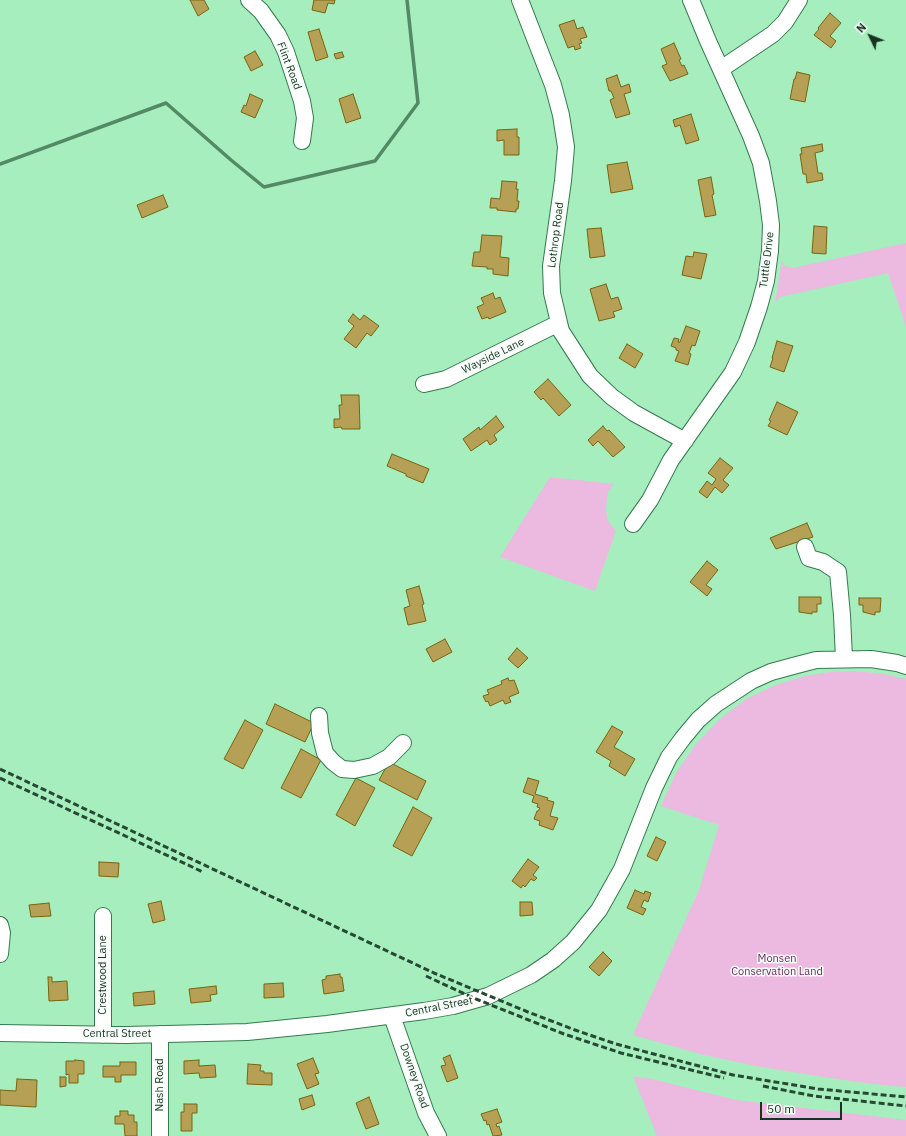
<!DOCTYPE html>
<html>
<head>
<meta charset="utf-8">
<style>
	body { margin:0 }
	#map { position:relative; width:906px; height:1136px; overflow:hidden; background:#a6eebd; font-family:"IBM Plex Sans",sans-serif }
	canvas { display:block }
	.north { position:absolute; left:850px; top:16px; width:40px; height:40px; -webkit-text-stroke:3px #f6fdf8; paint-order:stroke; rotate:313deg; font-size:11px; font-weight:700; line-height:16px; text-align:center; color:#173421 }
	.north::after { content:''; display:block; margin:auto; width:14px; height:18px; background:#173421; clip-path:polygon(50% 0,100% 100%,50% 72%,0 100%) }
	.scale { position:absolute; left:760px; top:1102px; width:82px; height:18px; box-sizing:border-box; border:2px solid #173421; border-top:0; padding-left:5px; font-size:12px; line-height:14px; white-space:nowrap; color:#173421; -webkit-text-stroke:3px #f6fdf8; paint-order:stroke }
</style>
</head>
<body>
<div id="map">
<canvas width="906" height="1136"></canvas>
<div class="north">N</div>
<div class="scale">50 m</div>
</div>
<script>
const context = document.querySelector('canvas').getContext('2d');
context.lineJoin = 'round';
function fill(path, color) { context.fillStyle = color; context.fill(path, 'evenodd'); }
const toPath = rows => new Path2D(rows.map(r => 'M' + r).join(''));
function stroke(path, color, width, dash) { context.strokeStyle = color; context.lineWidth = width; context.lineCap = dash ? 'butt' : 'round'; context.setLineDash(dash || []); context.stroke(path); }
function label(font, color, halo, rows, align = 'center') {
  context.font = font + ' "IBM Plex Sans",sans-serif'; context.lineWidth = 3; context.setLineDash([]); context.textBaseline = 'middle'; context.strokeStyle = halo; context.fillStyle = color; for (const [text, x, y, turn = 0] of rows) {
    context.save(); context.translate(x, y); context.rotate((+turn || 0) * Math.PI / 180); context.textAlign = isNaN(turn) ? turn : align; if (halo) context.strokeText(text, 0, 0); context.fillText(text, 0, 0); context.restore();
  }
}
const green = toPath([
	[906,243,906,327,888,273,780,297,775,303,782,260,784,265,788,267,793,268],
	[550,477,614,484,608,492,606,508,607,518,611,525,616,531,595,591,500,557],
	[855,671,884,674,906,679,906,1087,873,1084,824,1077,761,1067,704,1055,633,1035,699,890,719,825,661,806,676,773,696,744,719,720,746,699,776,685,805,676,830,672],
	[633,1076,645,1079,644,1077,736,1100,906,1120,906,1136,657,1136]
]);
const stream = toPath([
	[0,164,166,103,231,160,264,187,375,161,418,103,407,0]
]);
const building = toPath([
	[190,0,204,0,209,9,198,16,190,0],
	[314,0,335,0,334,4,328,3,325,13,312,10,314,0],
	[830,13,841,23,830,36,836,41,831,48,814,35,819,29,818,28,830,13],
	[574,20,577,29,583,27,587,37,580,39,582,43,579,44,581,48,575,50,574,46,568,48,559,25,574,20],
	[319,29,328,57,316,61,308,32,319,29],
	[674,43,681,59,679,60,682,66,684,65,688,74,670,81,662,66,667,64,661,49,674,43],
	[255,51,263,65,251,71,244,57,255,51],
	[342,52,344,57,336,59,334,54,342,52],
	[797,72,810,75,805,102,790,99,794,79,795,79,797,72],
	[617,75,621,87,629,84,631,92,624,94,630,114,616,118,610,100,614,98,611,91,609,91,606,79,617,75],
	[250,94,263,100,255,118,241,112,244,105,246,106,250,94],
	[353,94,361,118,346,123,339,99,353,94],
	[691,114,699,140,686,144,680,125,675,127,673,120,691,114],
	[517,129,517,137,519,137,519,155,504,155,504,140,497,141,497,130,517,129],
	[822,144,823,151,815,153,818,173,822,173,823,180,807,183,806,174,803,174,800,154,802,154,801,148,822,144],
	[627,162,633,189,611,193,607,165,627,162],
	[711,177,714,194,712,195,716,215,705,217,698,180,711,177],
	[502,181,517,182,516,189,518,189,517,201,519,201,518,209,516,209,516,212,497,210,497,208,490,208,491,198,500,199,502,181],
	[163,195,168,207,142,218,137,205,163,195],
	[814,226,827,227,826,254,812,253,814,226],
	[601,228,605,256,590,258,587,229,601,228],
	[482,235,502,236,500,257,509,258,508,276,493,274,493,269,487,269,487,267,472,266,474,252,480,252,482,235],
	[694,252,707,254,701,279,682,275,686,256,693,257,694,252],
	[606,284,611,299,618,297,622,309,613,312,615,317,599,321,590,289,606,284],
	[493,293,495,299,500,297,506,312,489,319,488,317,482,319,477,307,484,304,481,298,493,293],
	[353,314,360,320,364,315,379,326,371,336,367,333,356,348,344,339,354,326,348,321,353,314],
	[686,326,700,331,695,346,692,345,689,353,691,354,688,365,675,361,679,351,676,350,676,348,671,346,674,338,679,339,678,342,680,342,686,326],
	[777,341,793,346,784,372,770,367,773,358,772,358,777,341],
	[627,344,643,354,635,368,619,358,627,344],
	[548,379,571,405,559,416,543,398,541,400,534,392,548,379],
	[341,395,359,395,360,429,342,429,341,427,334,428,334,419,340,419,339,405,342,405,341,395],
	[777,402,798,412,787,435,768,426,771,421,769,420,777,402],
	[496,416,504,427,494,435,497,440,490,445,487,440,471,451,463,439,479,427,480,430,496,416],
	[603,426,607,431,609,430,625,447,613,457,598,441,593,446,588,440,603,426],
	[392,454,429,469,423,483,406,476,406,474,387,466,392,454],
	[720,458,733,468,723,480,729,485,722,493,715,487,707,498,699,492,707,481,712,485,716,479,708,473,720,458],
	[807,523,813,537,776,549,770,538,807,523],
	[707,561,718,570,706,585,712,589,707,596,690,582,707,561],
	[419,586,424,604,422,605,426,621,408,625,404,608,410,606,406,590,419,586],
	[799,597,821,597,821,604,817,604,817,612,812,612,812,614,799,612,799,597],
	[859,598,881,598,880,612,875,612,875,615,863,612,863,605,859,605,859,598],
	[445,639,452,652,433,662,426,649,445,639],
	[517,648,528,658,518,668,508,659,517,648],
	[508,678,509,681,514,680,519,693,509,697,511,702,505,704,503,700,490,706,488,701,486,702,483,696,489,694,487,690,502,684,501,681,508,678],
	[275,704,314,723,305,742,266,724,275,704],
	[245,720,263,730,243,769,224,759,245,720],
	[612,726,623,732,614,747,635,759,625,776,609,766,611,761,596,752,612,726],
	[301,749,321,760,301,798,281,788,301,749],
	[389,762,426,781,417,800,379,780,389,762],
	[356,778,375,788,355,826,336,815,356,778],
	[528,778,539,781,535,794,548,798,547,800,554,802,550,816,558,818,553,830,539,825,540,821,534,819,537,811,538,811,540,808,537,807,538,804,532,802,534,796,523,792,528,778],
	[413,807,432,818,412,856,393,846,413,807],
	[656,837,666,842,657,861,647,856,656,837],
	[528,859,539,867,533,875,537,878,534,881,531,879,525,887,523,885,521,888,512,881,528,859],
	[99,862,119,863,118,877,99,876,99,862],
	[635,890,644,894,645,891,651,893,648,902,644,900,641,907,646,909,643,915,627,908,635,890],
	[161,901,165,920,153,923,148,904,161,901],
	[520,902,532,902,533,915,520,916,520,902],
	[49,903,51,916,31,917,29,905,49,903],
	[603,952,612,961,599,976,589,967,603,952],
	[340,974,340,977,342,977,344,991,324,994,322,980,326,979,326,976,340,974],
	[48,977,52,977,52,982,67,981,68,1000,49,1001,48,977],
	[283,983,284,997,264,998,264,984,283,983],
	[216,986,217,994,210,995,211,1001,191,1003,189,989,216,986],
	[154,991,155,1004,134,1006,133,993,154,991],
	[450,1055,458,1078,447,1082,441,1066,446,1065,443,1058,450,1055],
	[313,1058,319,1073,315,1074,319,1084,307,1089,297,1064,313,1058],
	[75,1060,84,1061,84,1074,78,1074,78,1083,69,1083,69,1074,66,1075,66,1061,75,1061,75,1060],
	[199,1060,199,1066,215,1065,216,1077,200,1078,199,1073,184,1074,184,1061,199,1060],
	[120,1062,136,1062,136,1075,121,1075,121,1082,115,1082,115,1077,103,1077,103,1066,120,1066,120,1062],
	[248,1064,261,1065,260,1071,264,1071,264,1073,272,1073,272,1085,247,1084,248,1064],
	[60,1077,66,1077,66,1086,60,1087,60,1077],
	[17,1079,37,1080,36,1107,0,1105,0,1090,16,1091,17,1079],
	[312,1095,315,1105,302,1110,299,1099,312,1095],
	[369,1097,379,1124,366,1129,356,1103,369,1097],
	[184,1104,197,1104,197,1113,192,1113,192,1131,181,1131,181,1112,184,1112,184,1104],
	[497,1109,502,1122,496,1124,497,1127,499,1126,502,1135,493,1136,489,1124,487,1125,486,1120,484,1121,481,1114,497,1109],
	[120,1111,128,1111,128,1115,134,1115,134,1122,137,1122,137,1136,125,1136,124,1124,115,1124,115,1116,120,1116,120,1111]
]);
const minor = toPath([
	[249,0,261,11,278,35,286,52,302,101,305,118,302,141],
	[520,0,553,85,561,115,566,147,563,181,551,266,552,293,561,331,590,376,612,397,634,413,685,441],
	[721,69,773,34,785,22,799,0],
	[424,384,446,379,559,323],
	[633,524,650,500,671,460,733,372,747,342,759,307,766,281,770,251,771,225,768,201,761,163,751,136,708,41,691,0],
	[805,547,809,558,823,562,838,572,842,615,844,659],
	[319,716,320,733,325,753,333,762,342,769,354,770,373,766,389,757,403,743],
	[0,925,2,933,0,954],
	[392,1016,426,1113,438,1136],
	[0,1033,126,1035,247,1032,327,1024,424,1011,453,1006,488,996,531,975,553,960,573,942,599,910,622,869,654,788,669,757,683,738,698,720,716,704,751,681,771,672,793,666,816,660,871,659,897,663,906,666],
	[103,1035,103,916],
	[160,1136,160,1034]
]);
const rail = toPath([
	[0,769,434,973,528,1012,575,1030,616,1044,733,1075,818,1089,906,1097],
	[0,778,203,872],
	[426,976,476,999,564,1034,621,1053,724,1078],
	[763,1086,814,1096,906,1106]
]);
const streetNames = [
	["Flint Road",289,66,69],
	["Lothrop Road",556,235,-83],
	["Tuttle Drive",767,260,-83],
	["Wayside Lane",493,356,-26],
	["Crestwood Lane",103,975,-90],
	["Central Street",439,1007,-11],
	["Central Street",117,1034],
	["Downey Road",414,1076,71],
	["Nash Road",160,1085,-90]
];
const parkNames = [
	["Monsen",777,959],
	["Conservation Land",777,972]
];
fill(green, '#ecb9e1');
stroke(stream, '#548966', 3.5);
fill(building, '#b6a055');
stroke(building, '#786410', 1);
stroke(minor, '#347a4f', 18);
stroke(minor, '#fff', 16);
stroke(rail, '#274933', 3, [6, 3]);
label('11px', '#173421', '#f6fdf8', streetNames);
label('11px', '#69275f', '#f6fdf8', parkNames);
</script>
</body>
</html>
